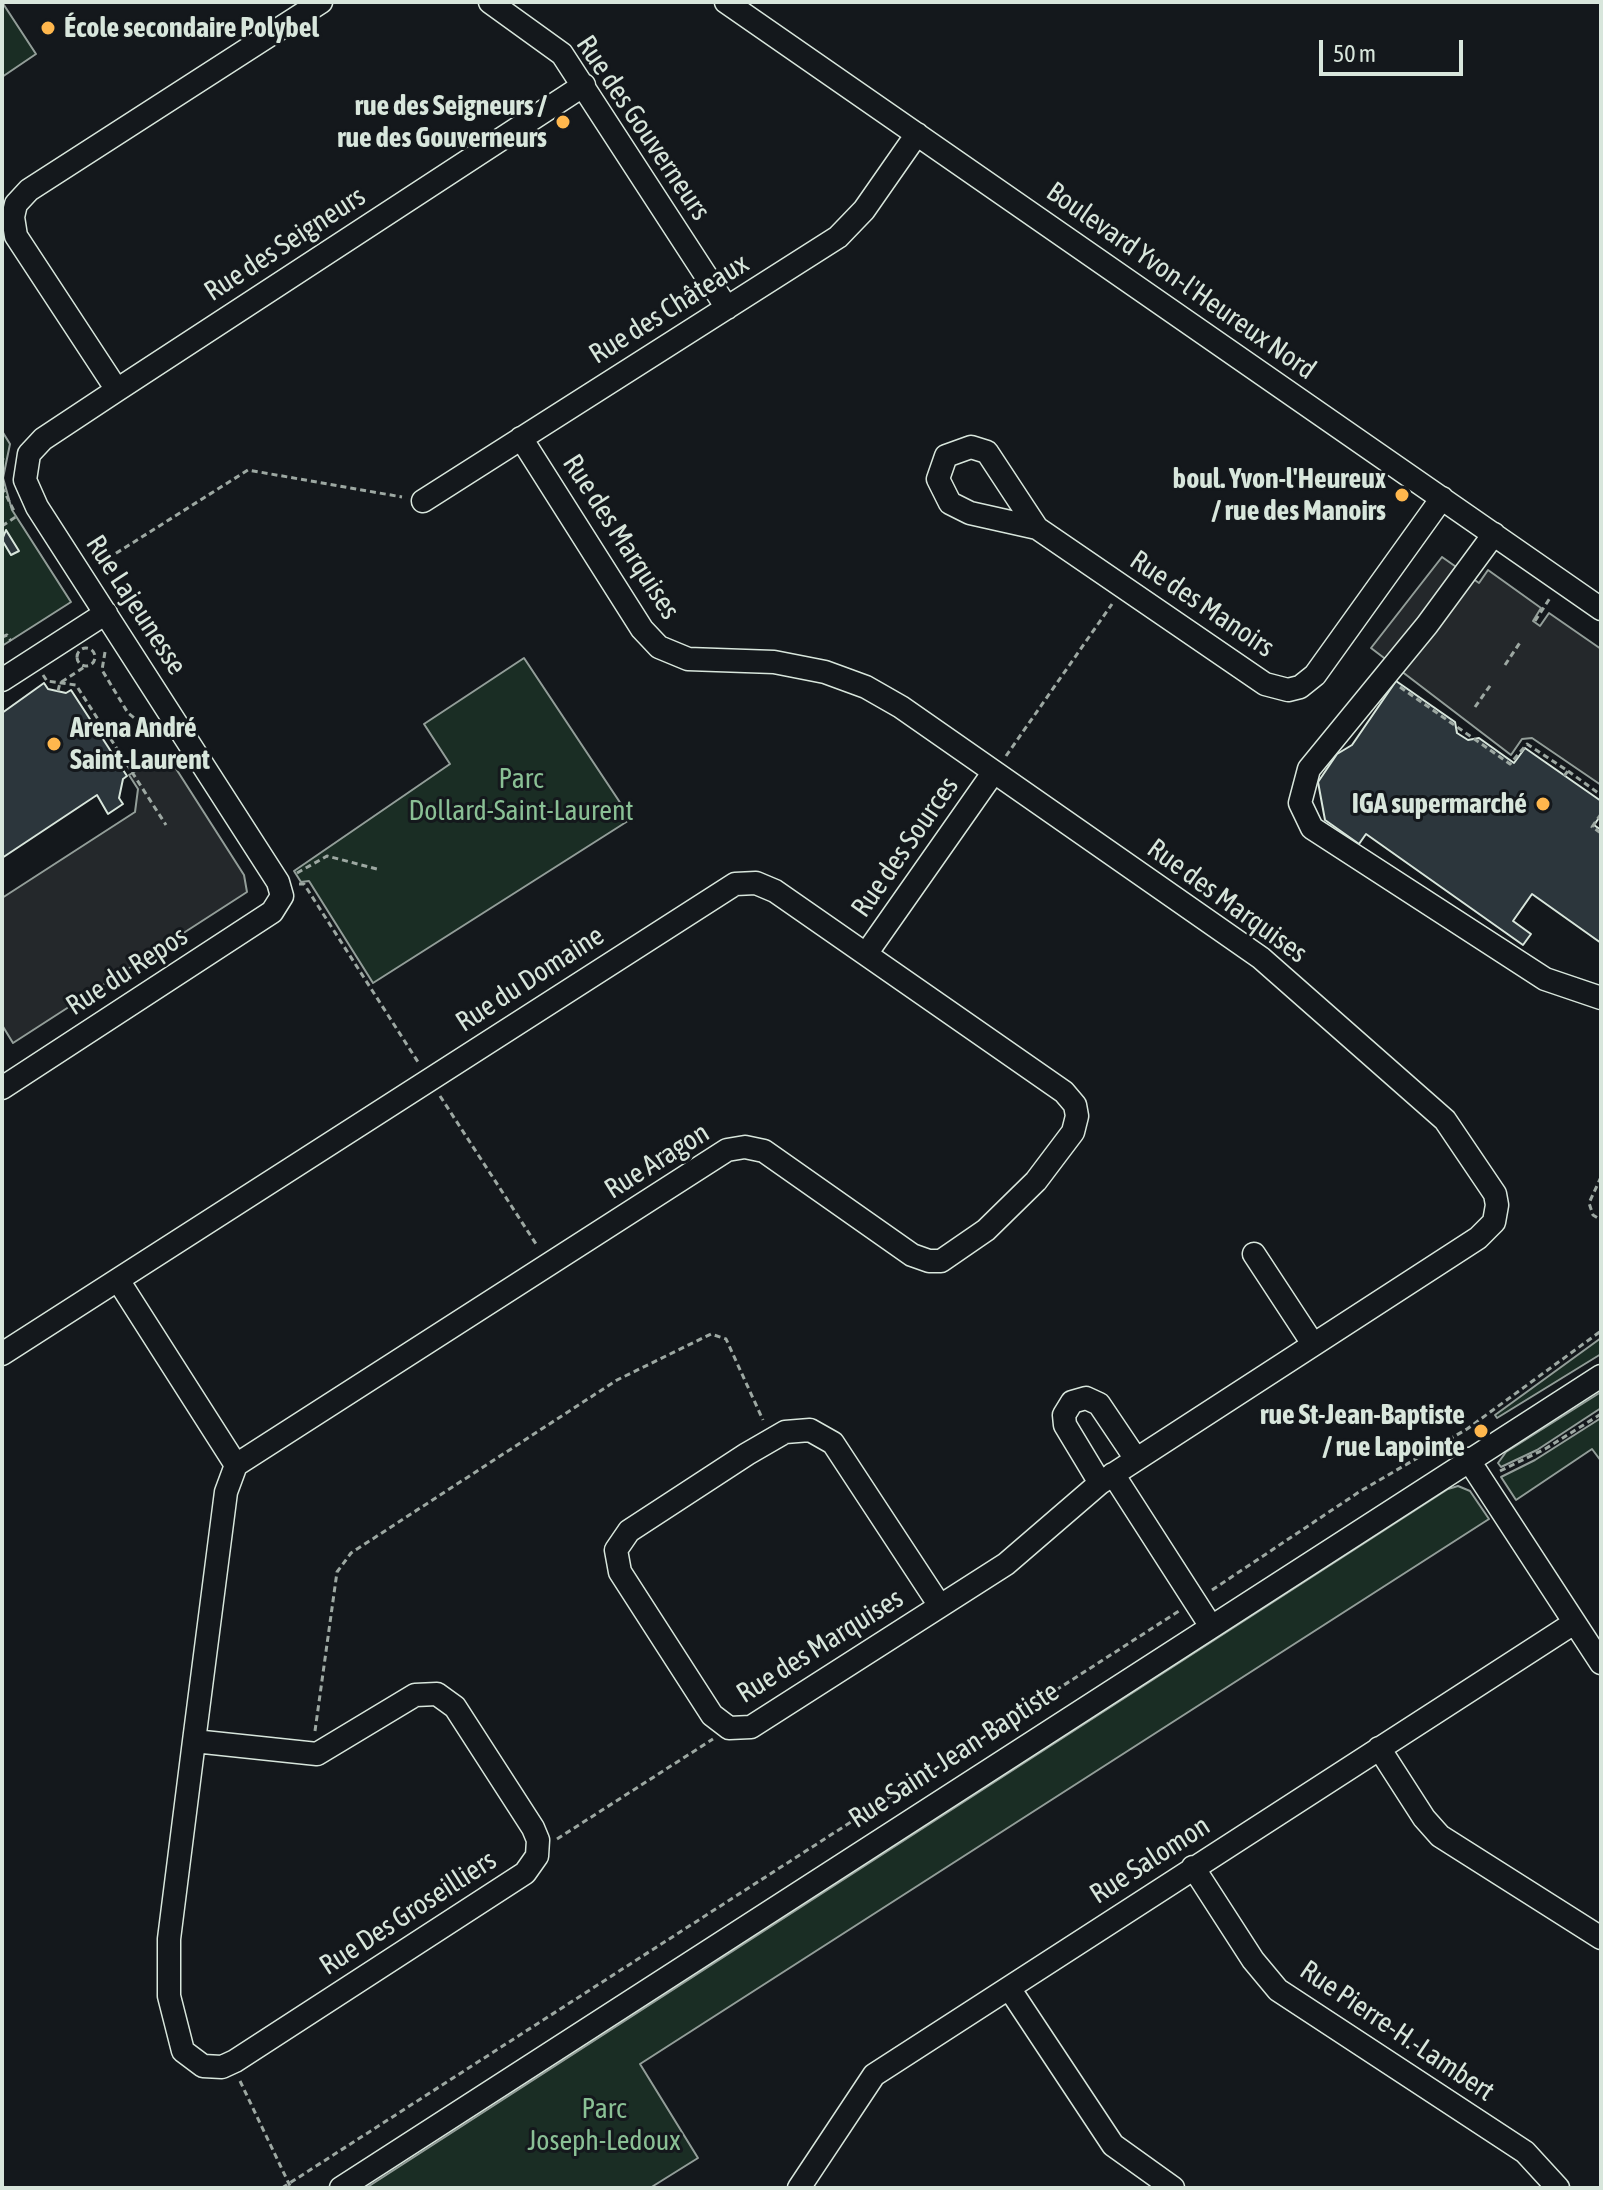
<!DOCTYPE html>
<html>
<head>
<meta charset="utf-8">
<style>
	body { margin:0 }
	#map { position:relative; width:1603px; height:2190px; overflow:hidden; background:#14181c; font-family:"Asap Condensed",sans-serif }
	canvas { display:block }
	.frame { position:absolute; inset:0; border:4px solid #d8e6dc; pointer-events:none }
	.scale { position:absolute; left:1319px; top:40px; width:144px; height:36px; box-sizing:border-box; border:4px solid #d8e6dc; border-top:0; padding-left:10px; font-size:24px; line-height:28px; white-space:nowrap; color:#d8e6dc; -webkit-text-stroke:6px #14181c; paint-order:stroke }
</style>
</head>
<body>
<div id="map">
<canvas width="1603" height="2190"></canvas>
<div class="frame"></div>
<div class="scale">50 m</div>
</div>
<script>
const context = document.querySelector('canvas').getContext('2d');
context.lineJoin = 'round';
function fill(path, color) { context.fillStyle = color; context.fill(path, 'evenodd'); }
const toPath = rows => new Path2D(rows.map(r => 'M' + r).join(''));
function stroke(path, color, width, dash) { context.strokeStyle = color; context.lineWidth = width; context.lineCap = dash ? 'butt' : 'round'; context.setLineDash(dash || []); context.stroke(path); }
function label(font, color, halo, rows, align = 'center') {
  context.font = font + ' "Asap Condensed",sans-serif'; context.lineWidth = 6; context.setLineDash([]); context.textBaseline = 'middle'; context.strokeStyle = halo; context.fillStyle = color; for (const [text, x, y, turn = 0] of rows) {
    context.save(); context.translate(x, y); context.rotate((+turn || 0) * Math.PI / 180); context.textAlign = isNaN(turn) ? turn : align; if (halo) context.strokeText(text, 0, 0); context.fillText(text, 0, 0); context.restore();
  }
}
const green = toPath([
	[2,2,36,54,2,77,2,2],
	[2,431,10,444,3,478,12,510,71,602,2,646,2,431],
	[524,658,631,819,373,983,309,881,301,882,294,871,450,764,424,724,524,658],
	[1601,1338,1601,1354,1497,1418,1495,1415,1601,1338],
	[1601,1392,1601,1408,1537,1450,1501,1467,1498,1463,1506,1452,1601,1392],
	[1601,1418,1601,1461,1592,1449,1516,1500,1501,1477,1535,1460,1601,1418],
	[1458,1486,1470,1491,1489,1519,640,2064,698,2158,650,2188,366,2188,1448,1489,1458,1486]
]);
const parking = toPath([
	[1442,557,1479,583,1488,570,1541,608,1533,621,1540,626,1549,613,1601,649,1601,785,1532,738,1522,739,1511,755,1371,648,1442,557],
	[166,753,244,875,247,892,13,1043,2,1025,2,898,135,812,138,789,129,775,166,753]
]);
const building = toPath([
	[6,530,19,551,11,555,2,540,6,530],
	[1396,681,1455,722,1457,733,1468,740,1479,738,1514,763,1525,748,1601,801,1601,815,1594,825,1601,830,1601,943,1532,894,1513,921,1531,934,1523,945,1366,834,1359,844,1325,820,1318,782,1337,754,1352,745,1396,681],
	[44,683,48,689,66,693,71,690,127,776,123,779,119,798,123,804,108,814,97,795,2,858,2,713,44,683]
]);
const path = toPath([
	[2,459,4,460],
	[2,487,14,511],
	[2,526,17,516],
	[99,564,248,470,402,497],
	[1535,621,1550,598],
	[2,637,7,635,11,641],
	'77 657a9 9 0 1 1 18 0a9 9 0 1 1-18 0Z',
	[105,652,102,670,128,713,138,721,152,724],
	[1505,665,1521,641],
	[43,675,47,681,76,685,166,825],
	[1400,687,1510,764,1527,744,1568,771,1564,776],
	[58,691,60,683,86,666],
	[1475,707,1492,683],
	[1006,756,1112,604],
	[1568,771,1601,795],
	[1601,814,1592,827,1601,833],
	[297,873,327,856,377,869],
	[299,884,304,884,418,1062],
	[440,1096,538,1247],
	[1601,1177,1589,1203,1593,1215,1601,1220],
	[1500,1471,1545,1449,1601,1414],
	[1212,1590,1359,1492,1467,1429,1601,1331],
	[315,1731,337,1572,351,1553,617,1380,711,1334,726,1339,763,1420],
	[557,1839,713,1739],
	[240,2081,291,2188],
	[282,2188,1179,1611]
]);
const minor = toPath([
	[490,2,562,54,727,308],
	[726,2,1601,609],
	[117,390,16,236,13,217,16,204,29,190,321,2],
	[521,438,642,629,659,647,688,659,774,662,825,672,866,687,901,707,1261,958,1445,1120,1495,1194,1497,1205,1494,1222,1478,1238,1100,1483,1006,1564,751,1727,729,1728,712,1715,620,1572,616,1550,629,1531,747,1454,785,1432,810,1430,833,1443,940,1606],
	[423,501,838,237,864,210,917,134],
	[1037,528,987,452,971,447,946,456,938,479,950,503,970,513,1037,528,1265,684,1288,690,1300,687,1315,675,1442,498],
	[1494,534,1427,625,1309,769,1300,803,1312,828,1545,979,1601,998],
	[2,680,106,613],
	[866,954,993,773],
	[2,1088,272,912,282,896,278,882,37,507,25,480,29,454,43,439,117,390,584,85],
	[1254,1254,1313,1344],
	[118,1280,236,1465,226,1492,194,1741,169,1939,169,1996,183,2051,203,2066,222,2067,235,2061,525,1873,537,1856,538,1840,533,1828,455,1707,437,1694,415,1695,317,1754,194,1741],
	[2,1354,735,884,756,883,775,891,1064,1092,1075,1105,1077,1116,1073,1132,1036,1181,986,1230,941,1261,929,1261,912,1255,764,1151,745,1147,727,1150,236,1465],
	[1468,1459,1601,1663],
	[1113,1474,1210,1625],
	[1100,1483,1065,1425,1064,1415,1072,1402,1086,1398,1099,1404,1136,1459],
	[1379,1748,1424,1818,1440,1836,1601,1938],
	[1193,1867,1253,1960,1278,1990,1525,2152,1558,2188],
	[1009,1988,1113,2145,1173,2188],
	[341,2188,1601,1376],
	[799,2188,874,2075,1574,1623]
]);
const markers = [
	[48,28,8,"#ffb74d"],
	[563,122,8,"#ffb74d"],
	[1402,495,8,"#ffb74d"],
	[54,744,8,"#ffb74d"],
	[1543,804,8,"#ffb74d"],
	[1481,1431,8,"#ffb74d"]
];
const poiNames = [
	["École secondaire Polybel",64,28,"left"],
	["rue des Seigneurs /",547,106],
	["rue des Gouverneurs",547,138],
	["boul. Yvon-l'Heureux",1386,479],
	["/ rue des Manoirs",1386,511],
	["Arena André",70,728,"left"],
	["Saint-Laurent",70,760,"left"],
	["IGA supermarché",1527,804],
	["rue St-Jean-Baptiste",1465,1415],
	["/ rue Lapointe",1465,1447]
];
const streetNames = [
	["Rue des Gouverneurs",643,128,56],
	["Rue des Seigneurs",285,244,-33],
	["Boulevard Yvon-l'Heureux Nord",1181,281,35],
	["Rue des Châteaux",669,309,-32],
	["Rue des Marquises",621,537,57],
	["Rue des Manoirs",1202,604,34],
	["Rue Lajeunesse",136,605,57],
	["Rue des Sources",905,847,-55],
	["Rue des Marquises",1227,901,36],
	["Rue du Repos",127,971,-33],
	["Rue du Domaine",530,979,-33],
	["Rue Aragon",657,1161,-32],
	["Rue des Marquises",820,1646,-32],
	["Rue Saint-Jean-Baptiste",954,1755,-33],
	["Rue Salomon",1150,1860,-33],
	["Rue Des Groseilliers",408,1913,-33],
	["Rue Pierre-H.-Lambert",1397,2031,34]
];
const parkNames = [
	["Parc",521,779],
	["Dollard-Saint-Laurent",521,811],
	["Parc",604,2109],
	["Joseph-Ledoux",604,2141]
];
fill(green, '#1a2d24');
stroke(green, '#939e99', 2);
fill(parking, '#24282b');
stroke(parking, '#939e99', 2);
fill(building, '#2c363c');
stroke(building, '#d8e6dc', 2);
stroke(minor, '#d8e6dc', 25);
stroke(path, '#9da8a2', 3, [6, 4]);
stroke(minor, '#14181c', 22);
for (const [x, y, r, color] of markers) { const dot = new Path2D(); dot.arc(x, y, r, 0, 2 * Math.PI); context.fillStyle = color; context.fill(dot); stroke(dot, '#14181c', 3); }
label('bold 28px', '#d8e6dc', '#14181c', poiNames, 'right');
label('28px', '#d8e6dc', '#14181c', streetNames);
label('28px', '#8ac095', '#14181c', parkNames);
</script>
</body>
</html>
